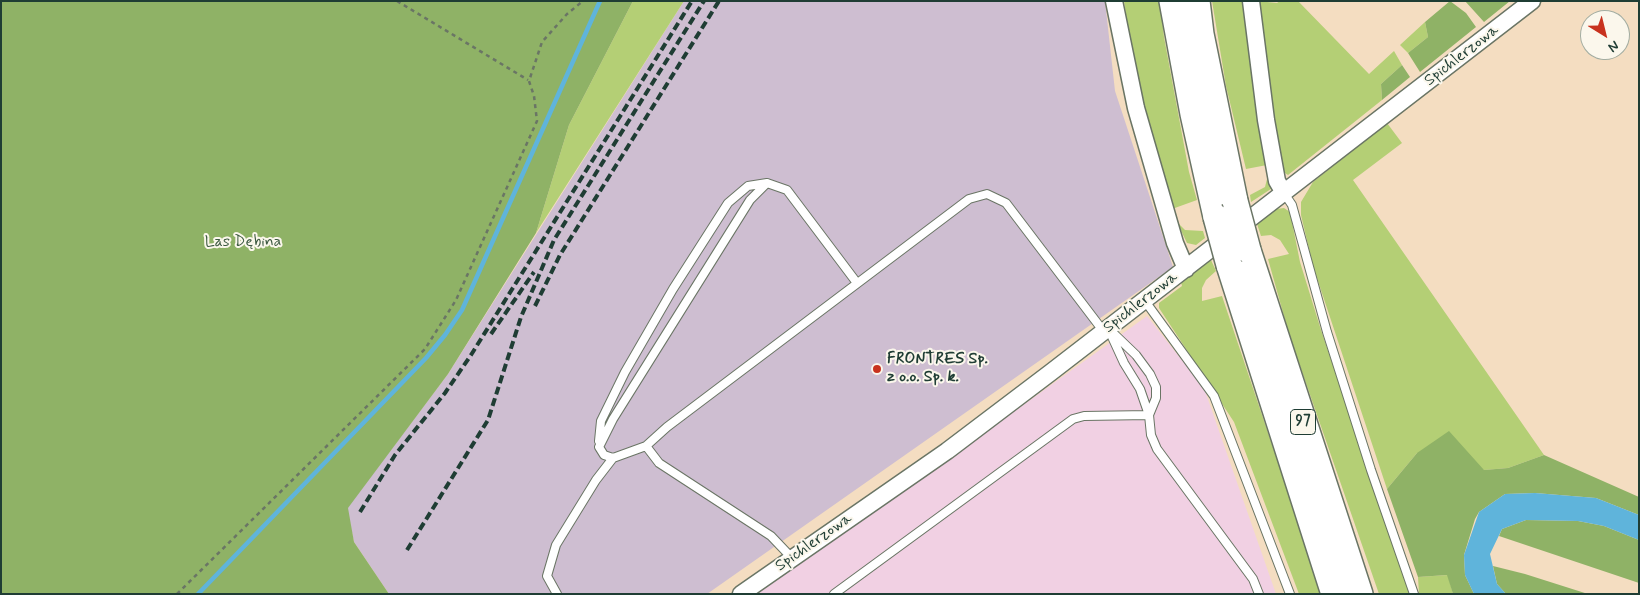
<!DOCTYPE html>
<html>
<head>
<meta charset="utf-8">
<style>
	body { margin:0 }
	#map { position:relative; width:1640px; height:595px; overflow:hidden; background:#f4ddc1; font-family:Mynerve,sans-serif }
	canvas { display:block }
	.frame { position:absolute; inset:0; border:2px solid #1f3d34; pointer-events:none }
	.north { position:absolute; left:1580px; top:10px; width:50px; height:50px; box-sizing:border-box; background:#fbf7ec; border:1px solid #a3ada2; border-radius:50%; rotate:144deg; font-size:14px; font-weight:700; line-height:20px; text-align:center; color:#1f3d34 }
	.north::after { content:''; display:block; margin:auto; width:18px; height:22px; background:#c8321e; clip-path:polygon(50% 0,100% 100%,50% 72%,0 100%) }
</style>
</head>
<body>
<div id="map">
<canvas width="1640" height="595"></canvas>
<div class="frame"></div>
<div class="north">N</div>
</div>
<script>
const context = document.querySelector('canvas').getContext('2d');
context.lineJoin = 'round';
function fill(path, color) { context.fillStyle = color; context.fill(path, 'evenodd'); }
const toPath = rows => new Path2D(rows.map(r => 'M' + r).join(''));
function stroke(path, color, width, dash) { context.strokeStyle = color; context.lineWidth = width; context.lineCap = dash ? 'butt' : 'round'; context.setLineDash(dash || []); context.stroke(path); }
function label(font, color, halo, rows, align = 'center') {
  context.font = font + ' Mynerve,sans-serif'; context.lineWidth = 4; context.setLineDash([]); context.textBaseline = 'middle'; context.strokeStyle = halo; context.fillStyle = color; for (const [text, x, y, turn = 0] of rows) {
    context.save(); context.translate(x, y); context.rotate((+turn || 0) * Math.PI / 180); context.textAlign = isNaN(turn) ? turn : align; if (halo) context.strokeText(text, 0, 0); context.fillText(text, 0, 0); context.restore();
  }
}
const built = toPath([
	[1147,316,1204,388,1276,594,757,594,923,477]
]);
const industrial = toPath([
	[684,1,1105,1,1115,91,1173,267,707,594,389,594,354,542,347,508,448,374]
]);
const green = toPath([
	[633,1,684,1,536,233,569,125],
	[1124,1,1160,1,1164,37,1189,172,1197,200,1172,209,1151,135,1132,55],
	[1212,1,1245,1,1274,187,1251,202,1250,195,1265,187,1268,175,1267,165,1246,169,1226,86],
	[1257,1,1277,3,1280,1,1298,1,1369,74,1394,51,1402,65,1381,84,1382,100,1288,175,1282,171,1262,52],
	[1425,22,1428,37,1408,53,1400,45],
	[1387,123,1402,143,1353,180,1544,455,1508,468,1484,470,1417,453,1387,489,1313,266,1301,215,1301,202,1313,182],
	[1284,208,1290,212,1300,262,1321,330,1410,594,1379,594,1289,334,1268,259,1289,254,1280,240,1271,235,1261,236,1257,224,1276,209],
	[1177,222,1185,230,1203,231,1205,238,1196,245,1187,243],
	[1211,260,1216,271,1206,280,1202,288,1202,301,1222,296,1295,513,1326,594,1299,594,1234,422,1159,308,1159,303,1182,286,1181,282],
	[1448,575,1453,594,1419,594,1418,577]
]);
const forest = toPath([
	[1,1,633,1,569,125,536,233,448,374,348,508,354,542,389,594,1,594],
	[1450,1,1466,13,1476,27,1420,72,1408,53,1428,37,1425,22],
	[1465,1,1510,1,1484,22],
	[1402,65,1410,77,1382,100,1381,84],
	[1449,431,1484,470,1508,468,1544,455,1639,497,1639,515,1596,498,1535,493,1505,494,1479,512,1475,519,1464,555,1465,575,1474,594,1453,594,1447,575,1418,577,1387,489,1417,453],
	[1526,520,1578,521,1604,526,1639,540,1639,583,1499,536,1502,529],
	[1493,566,1525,574,1588,594,1506,594,1497,584]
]);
const water = toPath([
	[1535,493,1596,498,1639,515,1639,540,1604,526,1578,521,1526,520,1502,529,1490,554,1497,584,1506,594,1474,594,1465,575,1464,555,1479,512,1505,494]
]);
const stream = toPath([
	[198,594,426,358,445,335,462,310,600,1]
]);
const path = toPath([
	[397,1,528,80],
	[177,594,425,349,456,300,537,121,534,96,529,81,542,42,567,14,583,1]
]);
const lane = toPath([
	[1284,193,1292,205,1327,332,1371,470,1414,594],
	[857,283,787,190,767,183,750,200,613,419,599,447,604,455,613,458,646,446,667,427,969,199,987,194,1006,203,1104,332],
	[1145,301,1214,396,1290,594],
	[1108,328,1124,363,1140,389,1149,415,1151,435,1157,449,1253,579,1259,594],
	[1112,332,1136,355,1150,374,1156,387,1156,398,1149,415],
	[599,441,601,421,625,372,673,289,728,203,748,186,767,183],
	[646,446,659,463,771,536,792,558],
	[557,594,547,576,556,545,596,480,613,458],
	[834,594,1073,419,1084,416,1149,415]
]);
const street = toPath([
	[1114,1,1136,108,1175,243,1186,269],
	[1251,1,1266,120,1277,181,1284,193],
	[741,594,947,451,1050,373,1532,1]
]);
const primary = toPath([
	[1172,1,1193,114,1216,217],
	[1197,1,1201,34,1235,201],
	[1248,250,1360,594],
	[1229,265,1334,594]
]);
const rail = toPath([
	[535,306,560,255,719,1],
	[491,334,534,272],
	[360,512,395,455,445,393,471,355,692,1],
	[407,550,488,420,521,317,554,240,704,1]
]);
const primaryBridge = toPath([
	[1235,201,1248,250],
	[1216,217,1229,265]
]);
const markers = [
	[877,369,5,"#c8321e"]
];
const shields = [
	[1303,422,25]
];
const shieldNames = [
	["97",1303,422]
];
const streetNames = [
	["Spichlerzowa",1462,56,-38],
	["Spichlerzowa",1141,303,-38],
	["Spichlerzowa",814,543,-35]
];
const parkNames = [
	["Las Dębina",243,243]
];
const poiNames = [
	["FRONTRES Sp.",887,360],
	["z o.o. Sp. k.",887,378]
];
fill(built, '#f1d0e3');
fill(industrial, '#cebed1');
fill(green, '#b4cf75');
fill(forest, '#8fb266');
fill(water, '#5fb4db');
stroke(stream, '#5fb4db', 4.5);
stroke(lane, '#6a7565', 10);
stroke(street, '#6a7565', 19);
stroke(primary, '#6a7565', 28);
stroke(path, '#6a7565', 2.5, [4, 4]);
stroke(lane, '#fff', 8);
stroke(street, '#fff', 16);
stroke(primary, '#fff', 25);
stroke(rail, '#1f3d34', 4, [8, 4]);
stroke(primaryBridge, '#6a7565', 28, []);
stroke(primaryBridge, '#fff', 25);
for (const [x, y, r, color] of markers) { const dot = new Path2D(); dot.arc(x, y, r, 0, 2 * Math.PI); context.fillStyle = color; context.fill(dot); stroke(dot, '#fbf7ec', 2); }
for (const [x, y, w] of shields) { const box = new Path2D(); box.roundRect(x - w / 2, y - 12.5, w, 25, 4); context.fillStyle = '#fbf7ec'; context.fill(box); stroke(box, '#1f3d34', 1); }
label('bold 15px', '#1f3d34', null, shieldNames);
label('16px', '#1f3d34', '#fbf7ec', streetNames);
label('16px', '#3d5a41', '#fbf7ec', parkNames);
label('bold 16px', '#1f3d34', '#fbf7ec', poiNames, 'left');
</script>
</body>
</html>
